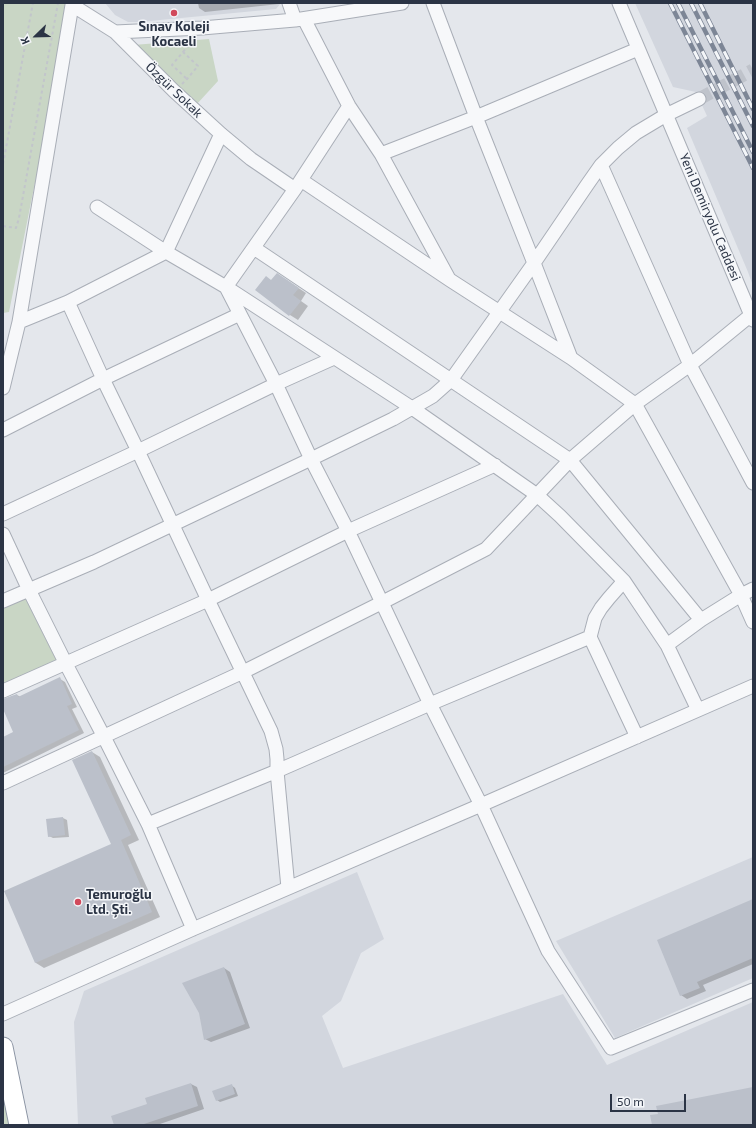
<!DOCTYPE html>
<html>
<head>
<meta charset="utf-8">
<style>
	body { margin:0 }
	#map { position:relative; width:756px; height:1128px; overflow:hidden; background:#e4e7ec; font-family:"Exo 2",sans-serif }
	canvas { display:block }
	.frame { position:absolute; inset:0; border:4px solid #2b3445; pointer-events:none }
	.north { position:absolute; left:16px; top:16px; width:40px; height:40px; -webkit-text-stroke:3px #f4f6f9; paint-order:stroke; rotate:247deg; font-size:11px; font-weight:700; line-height:16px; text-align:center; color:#2b3445 }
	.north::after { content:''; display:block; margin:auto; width:14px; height:18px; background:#2b3445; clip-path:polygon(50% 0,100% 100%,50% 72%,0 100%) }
	.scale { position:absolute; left:610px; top:1094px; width:76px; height:18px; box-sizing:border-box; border:2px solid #2b3445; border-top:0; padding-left:5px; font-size:12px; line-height:14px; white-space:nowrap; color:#2b3445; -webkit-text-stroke:3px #f4f6f9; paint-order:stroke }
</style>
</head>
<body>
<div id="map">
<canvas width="756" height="1128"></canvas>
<div class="frame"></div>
<div class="north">K</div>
<div class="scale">50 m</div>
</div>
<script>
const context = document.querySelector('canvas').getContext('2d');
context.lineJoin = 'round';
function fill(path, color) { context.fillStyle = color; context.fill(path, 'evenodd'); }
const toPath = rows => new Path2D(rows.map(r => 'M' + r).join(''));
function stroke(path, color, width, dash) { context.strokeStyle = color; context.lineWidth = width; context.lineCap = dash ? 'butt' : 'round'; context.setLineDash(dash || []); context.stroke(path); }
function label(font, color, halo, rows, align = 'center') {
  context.font = font + ' "Exo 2",sans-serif'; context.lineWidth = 3; context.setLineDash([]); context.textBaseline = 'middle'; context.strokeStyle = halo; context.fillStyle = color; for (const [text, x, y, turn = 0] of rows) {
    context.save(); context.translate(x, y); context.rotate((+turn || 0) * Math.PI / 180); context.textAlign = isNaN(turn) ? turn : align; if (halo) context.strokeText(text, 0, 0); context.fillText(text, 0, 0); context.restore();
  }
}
const built = toPath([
	[105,3,281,3,276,9,139,22,128,22,115,15],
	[635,3,753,3,753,286,748,272,687,128,707,116,696,92,673,87],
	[753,857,753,978,615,1038,556,941],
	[357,872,384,939,361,953,341,1001,322,1016,343,1068,563,994,607,1065,753,1002,753,1125,78,1125,74,1022,84,991]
]);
const green = toPath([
	[3,3,71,3,9,312,3,313],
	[209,39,218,81,197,104,133,45],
	[26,597,57,660,3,685,3,609],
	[3,1082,11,1125,3,1125]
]);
const shadow = toPath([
	[198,3,279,3,279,4,205,12,199,8],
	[285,279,306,293,301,301,308,306,298,320,290,315,272,281],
	[60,679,65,682,77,707,72,709,84,733,3,773,3,739,15,733,3,707,3,700,17,695,21,697],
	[92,752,100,757,139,840,128,845,160,917,44,968,36,963,5,892,113,845],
	[63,818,67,820,69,837,53,838,49,836,47,820],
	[753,900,753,964,703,985,706,991,687,999,681,995],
	[224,968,230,972,250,1028,211,1042,205,1039,200,1013],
	[191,1084,197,1087,204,1109,157,1125,115,1125,149,1104],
	[231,1085,235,1088,238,1096,220,1102,217,1100]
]);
const building = toPath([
	[277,273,299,288,293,295,301,301,289,316,255,290,266,276,271,280],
	[60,677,72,704,67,706,79,730,3,767,3,737,13,732,3,709,3,699,17,694,18,697],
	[92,751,131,835,121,840,152,912,35,963,4,891,111,844,72,760],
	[63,817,65,835,48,837,46,819],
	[753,899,753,958,697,982,700,988,680,996,657,940],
	[224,967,245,1024,204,1040,199,1013,182,983],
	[191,1083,198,1106,141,1125,114,1125,111,1116,147,1104,145,1098],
	[232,1084,235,1094,216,1101,212,1091],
	[753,1087,753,1125,652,1125,650,1115,658,1114,656,1106]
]);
const minorTunnel = toPath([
	[699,99,753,70]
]);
const path = toPath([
	[183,52,194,39],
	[182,84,187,79,198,66,183,52,172,65,187,79],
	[3,164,33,3],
	[3,226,16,228,19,218,58,3]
]);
const minor = toPath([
	[289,3,295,20],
	[433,3,476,117,534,263,571,358],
	[619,3,753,320],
	[304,19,349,106,381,154,448,277],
	[349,106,295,189,226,287,276,384,311,459,348,531,430,704,481,805,548,951,611,1048,753,990],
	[381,154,476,117,638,49],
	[601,165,690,365,753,483],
	[301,180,450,280,571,358,635,404,741,595,753,622],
	[295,189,251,159,221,134,174,91,115,32,202,28,295,20,402,3],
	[97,207,166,252,226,287,412,408,537,495,560,516,624,581,667,645,701,620,741,595,753,589],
	[254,248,570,460,701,620],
	[68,302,103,379,138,451,208,600,271,731,276,749,277,759,277,771,288,888],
	[19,322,72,5,115,32],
	[3,388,19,322,68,302,166,252,221,134],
	[3,430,103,379,240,314],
	[3,514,138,451,276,384,334,358],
	[3,534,29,590,66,664,104,737,148,824,193,929],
	[3,601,94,562,311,459,393,419,433,396,451,380,534,263,587,185,601,165,618,148,636,133,666,115,699,99],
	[590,637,637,737],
	[667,645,698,710],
	[3,691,208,600,348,531,495,465],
	[3,783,243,672,381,603,486,549,570,460,635,404,690,365,751,315],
	[148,824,277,771,430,704,590,637,595,618,601,608,609,598,624,581],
	[3,1014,193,929,481,805,753,686]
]);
const highway = toPath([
	[3,1047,19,1125]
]);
const rail = toPath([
	[670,3,753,168],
	[678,3,753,152],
	[691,3,753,126],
	[700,3,753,109]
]);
const markers = [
	[174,13,4,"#d1495b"],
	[78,902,4,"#d1495b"]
];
const poiNames = [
	["Sınav Koleji",174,27],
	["Kocaeli",174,42],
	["Temuroğlu",86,895,"left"],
	["Ltd. Şti.",86,910,"left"]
];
const streetNames = [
	["Özgür Sokak",174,90,44],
	["Yeni Demiryolu Caddesi",710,217,67]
];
fill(built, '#d2d6de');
fill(green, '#c9d6c5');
fill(shadow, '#0003');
fill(building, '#bbc0ca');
stroke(minorTunnel, '#bfc3cb', 13, [13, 6]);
stroke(minor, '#a9aeb7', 15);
stroke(highway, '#8b94a3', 21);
stroke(path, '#c2c5cb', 2, [3, 3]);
stroke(minor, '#f7f8fa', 13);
stroke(highway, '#fff', 19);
stroke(rail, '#7d8696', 4.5);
stroke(rail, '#f4f6f9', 3, [9]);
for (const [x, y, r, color] of markers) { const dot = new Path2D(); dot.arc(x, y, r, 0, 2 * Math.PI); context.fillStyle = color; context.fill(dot); stroke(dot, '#f4f6f9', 1.5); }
label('bold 13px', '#2b3445', '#f4f6f9', poiNames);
label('13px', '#2b3445', '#f4f6f9', streetNames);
</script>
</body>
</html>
